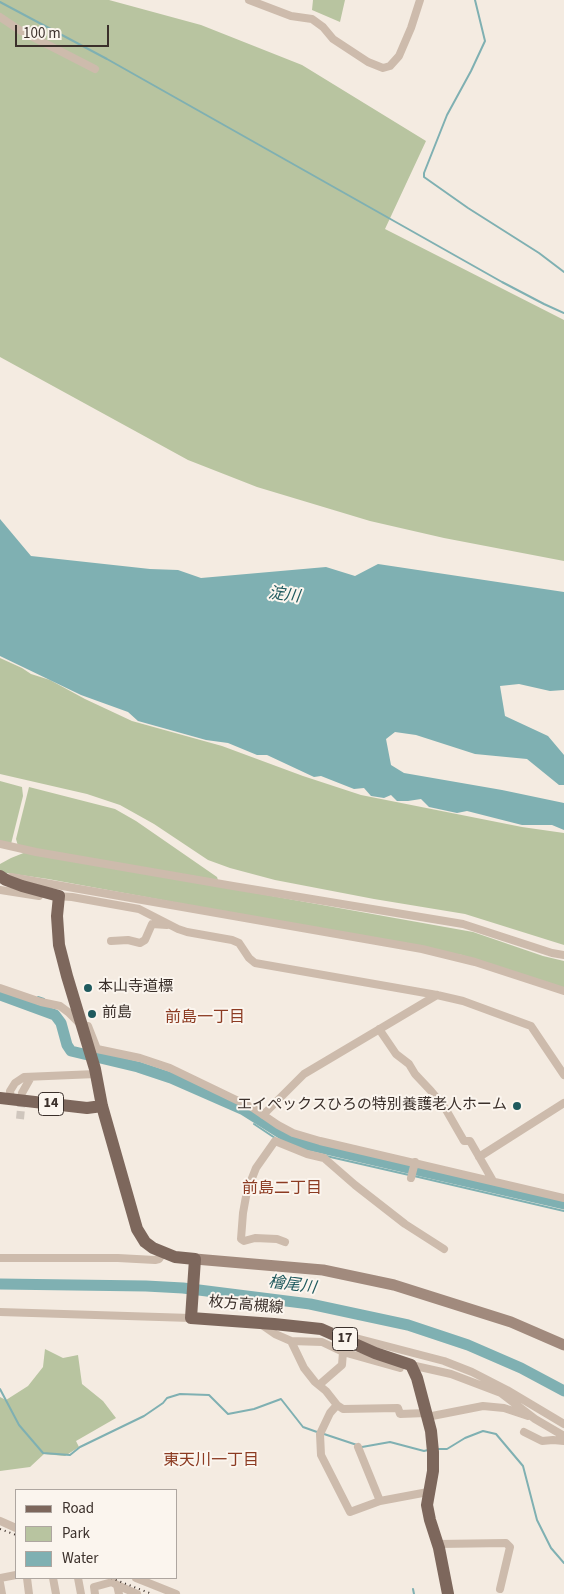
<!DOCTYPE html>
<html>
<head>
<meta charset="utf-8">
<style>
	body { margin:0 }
	#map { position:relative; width:564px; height:1594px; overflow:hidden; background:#f4ebe1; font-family:"Source Sans 3",sans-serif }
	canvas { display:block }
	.legend { position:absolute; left:15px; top:1489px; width:162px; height:90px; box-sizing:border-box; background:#fbf5ee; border:1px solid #aea6a0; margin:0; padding:6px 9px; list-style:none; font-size:15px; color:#3b302b }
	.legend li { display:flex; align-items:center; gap:10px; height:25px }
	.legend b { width:25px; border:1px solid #aea6a0 }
	.scale { position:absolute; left:15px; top:25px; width:94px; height:22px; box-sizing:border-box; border:2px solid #3b302b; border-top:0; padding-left:6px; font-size:15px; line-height:18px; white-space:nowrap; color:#3b302b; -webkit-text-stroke:4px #fbf5ee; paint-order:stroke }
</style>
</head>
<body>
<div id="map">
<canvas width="564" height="1594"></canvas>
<ul class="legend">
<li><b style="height:6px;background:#7d675c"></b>Road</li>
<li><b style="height:14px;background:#b8c4a0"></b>Park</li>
<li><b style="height:14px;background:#7fb0b2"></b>Water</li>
</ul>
<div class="scale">100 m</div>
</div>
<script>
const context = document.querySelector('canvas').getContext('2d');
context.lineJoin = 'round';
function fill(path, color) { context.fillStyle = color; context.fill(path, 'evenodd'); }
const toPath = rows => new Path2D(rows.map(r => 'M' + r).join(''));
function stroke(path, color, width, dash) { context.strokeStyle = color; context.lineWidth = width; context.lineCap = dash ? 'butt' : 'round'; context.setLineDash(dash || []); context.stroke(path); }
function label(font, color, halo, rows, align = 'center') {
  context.font = font + ' "Source Sans 3","Noto Sans JP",sans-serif'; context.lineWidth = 4; context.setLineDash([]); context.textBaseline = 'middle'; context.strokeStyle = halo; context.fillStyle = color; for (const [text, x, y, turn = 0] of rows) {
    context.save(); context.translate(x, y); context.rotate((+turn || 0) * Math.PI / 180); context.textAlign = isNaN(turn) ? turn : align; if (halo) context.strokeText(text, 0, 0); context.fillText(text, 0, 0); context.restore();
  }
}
const green = toPath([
	[0,0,109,0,201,25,302,65,426,141,385,229,564,320,564,561,444,538,370,521,257,487,188,460,0,357],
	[313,0,345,0,340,22,312,10],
	[0,658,22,668,31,674,50,680,85,699,132,721,222,746,303,776,361,795,522,827,564,833,564,945,465,914,374,899,275,880,230,868,208,860,154,824,120,805,87,794,0,774],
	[0,781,22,787,23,796,11,844,0,842],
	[29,787,115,809,136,821,217,877,218,880,18,846,16,839],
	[26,852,473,932,543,956,564,961,564,988,462,955,48,879,0,872,0,864,11,858],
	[45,1349,63,1358,78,1355,82,1384,103,1401,116,1418,76,1441,79,1447,65,1456,44,1454,30,1467,0,1471,0,1397,6,1400,28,1386,43,1367]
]);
const water = toPath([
	[0,519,31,556,150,569,178,570,201,578,326,567,355,576,378,564,564,592,564,690,550,691,519,684,500,686,505,716,548,736,564,755,564,785,559,785,527,759,475,754,416,735,395,732,386,739,391,765,404,773,502,790,564,803,564,830,552,825,522,825,467,811,457,813,429,807,421,799,408,801,397,801,391,795,384,798,371,796,364,788,354,789,321,776,314,777,267,755,257,755,228,743,206,740,138,721,128,712,81,695,0,656]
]);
const stream = toPath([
	[475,0,485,41,471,71,447,115,424,173,424,177,468,208,539,253,564,272],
	[0,2,107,59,502,282,544,304,564,313],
	[38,997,44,999],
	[254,1124,275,1138],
	[326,1156,409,1175],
	[414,1176,564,1211],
	[0,1389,19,1425,43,1453,70,1455,80,1447,144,1416,163,1403,167,1398,180,1394,209,1395,228,1414,254,1409,281,1399,303,1427,317,1432],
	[324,1434,357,1445],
	[362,1447,390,1442,424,1451,428,1450],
	[438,1449,447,1449,465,1438,483,1431,496,1434,523,1466,537,1520,551,1548,564,1563],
	[413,1589,414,1594]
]);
const river = toPath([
	[0,995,55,1015,61,1023,67,1045,71,1051,138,1067,171,1078,244,1110,287,1137,304,1144,564,1204],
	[0,1284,146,1286,183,1288,310,1304,408,1325,468,1345,521,1368,564,1391]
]);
const streetTunnel = toPath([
	[20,1119,22,1098]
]);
const street = toPath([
	[249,0,291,16,312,19,323,27,333,39,368,62,383,68,390,66,399,56,411,28,420,0],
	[0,17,21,31,95,69],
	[0,844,36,852,233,886,463,924,552,953,564,955],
	[11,877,422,949,475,962,564,991],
	[0,890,39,896],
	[55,896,72,897,139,909,178,929,187,932,232,940,239,943,249,958,255,963,437,995,463,1001,531,1026,564,1075],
	[111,941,128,940,140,943,145,940,152,924,167,925],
	[0,988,41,1002,60,1006,68,1012,81,1025,88,1026,97,1049,140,1058,170,1068,253,1108,278,1125,293,1133,320,1141,564,1198],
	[379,1029,396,1054,409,1064,415,1074,431,1091,445,1108,464,1141,470,1141,493,1181],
	[22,1093,31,1077],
	[11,1099,10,1091,15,1083,24,1077,96,1074],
	[263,1115,304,1074,437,995],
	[479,1157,564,1103],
	[411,1178,415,1162],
	[285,1242,277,1239,255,1238,244,1241,241,1239,243,1213,247,1191,256,1168,275,1141,307,1154,324,1158,355,1185,405,1224,444,1249],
	[0,1258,118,1258,155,1260,159,1259,163,1253],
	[0,1312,191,1318],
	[262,1325,275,1334,291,1341,304,1368,315,1382,326,1391,337,1405],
	[348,1336,444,1361,472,1372,507,1390,564,1424],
	[291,1341,322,1342,343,1352,400,1368],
	[411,1365,451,1374,501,1393,535,1419,564,1436],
	[319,1385,342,1365,343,1352],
	[426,1413,400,1414,398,1408,343,1409,337,1405,330,1413,320,1434,321,1455,350,1512,380,1501,428,1492],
	[427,1417,483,1406,504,1408,528,1416],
	[524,1432,542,1441,553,1440,564,1441],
	[358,1447,380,1501],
	[0,1521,16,1528],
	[438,1544,506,1543,510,1547,500,1589],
	[0,1578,16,1575],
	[27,1578,29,1594],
	[53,1578,56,1594],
	[78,1578,81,1594],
	[136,1578,176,1594],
	[0,1583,2,1594],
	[117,1585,137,1594],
	[95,1594,94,1587,112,1582,117,1585,119,1594]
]);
const secondary = toPath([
	[195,1259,323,1270,394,1285,511,1322,564,1345]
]);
const primary = toPath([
	[0,876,6,880,22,886,59,896,57,916,59,945,67,976,95,1069,102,1106,137,1229,145,1242,153,1248,175,1257,195,1259,191,1318,274,1324,321,1329,375,1353,411,1365,417,1378,431,1431,433,1452,433,1471,427,1505,430,1520,439,1548,448,1594],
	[0,1098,87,1108,102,1106]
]);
const rail = toPath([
	[0,1529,16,1535],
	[111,1578,152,1594]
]);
const markers = [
	[88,988,5,"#1f5a5e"],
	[92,1014,5,"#1f5a5e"],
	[517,1106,5,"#1f5a5e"]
];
const shields = [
	[51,1104,25],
	[345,1339,25]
];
const shieldNames = [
	["14",51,1104],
	["17",345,1339]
];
const poiNames = [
	["本山寺道標",98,988],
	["前島",102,1014],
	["エイぺックスひろの特別養護老人ホーム",507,1106,"right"]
];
const streetNames = [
	["枚方高槻線",246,1306,5]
];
const waterNames = [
	["淀川",284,596,7],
	["檜尾川",292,1286,8]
];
const neighbourhoodNames = [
	["前島一丁目",205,1018],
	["前島二丁目",282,1189],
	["東天川一丁目",211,1461]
];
fill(green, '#b8c4a0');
fill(water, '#7fb0b2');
stroke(stream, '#7fb0b2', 2);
stroke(river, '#7fb0b2', 11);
stroke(streetTunnel, '#cfc6bd', 8, [8, 4]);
stroke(street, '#cdbbac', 8);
stroke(secondary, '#a18a7d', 11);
stroke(primary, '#7d675c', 12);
stroke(rail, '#3b302b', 2, [1, 4]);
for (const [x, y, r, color] of markers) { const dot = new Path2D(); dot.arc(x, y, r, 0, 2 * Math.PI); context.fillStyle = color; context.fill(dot); stroke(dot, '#fbf5ee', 2); }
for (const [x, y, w] of shields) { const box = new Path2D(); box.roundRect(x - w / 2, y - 11.5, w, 23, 4); context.fillStyle = '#fbf5ee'; context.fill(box); stroke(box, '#3b302b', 1); }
label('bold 14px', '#3b302b', null, shieldNames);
label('15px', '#3b302b', '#fbf5ee', poiNames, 'left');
label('15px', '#3b302b', '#fbf5ee', streetNames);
label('italic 16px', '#1f5a5e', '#fbf5ee', waterNames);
label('16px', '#8c3b22', '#fbf5ee', neighbourhoodNames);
</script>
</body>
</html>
